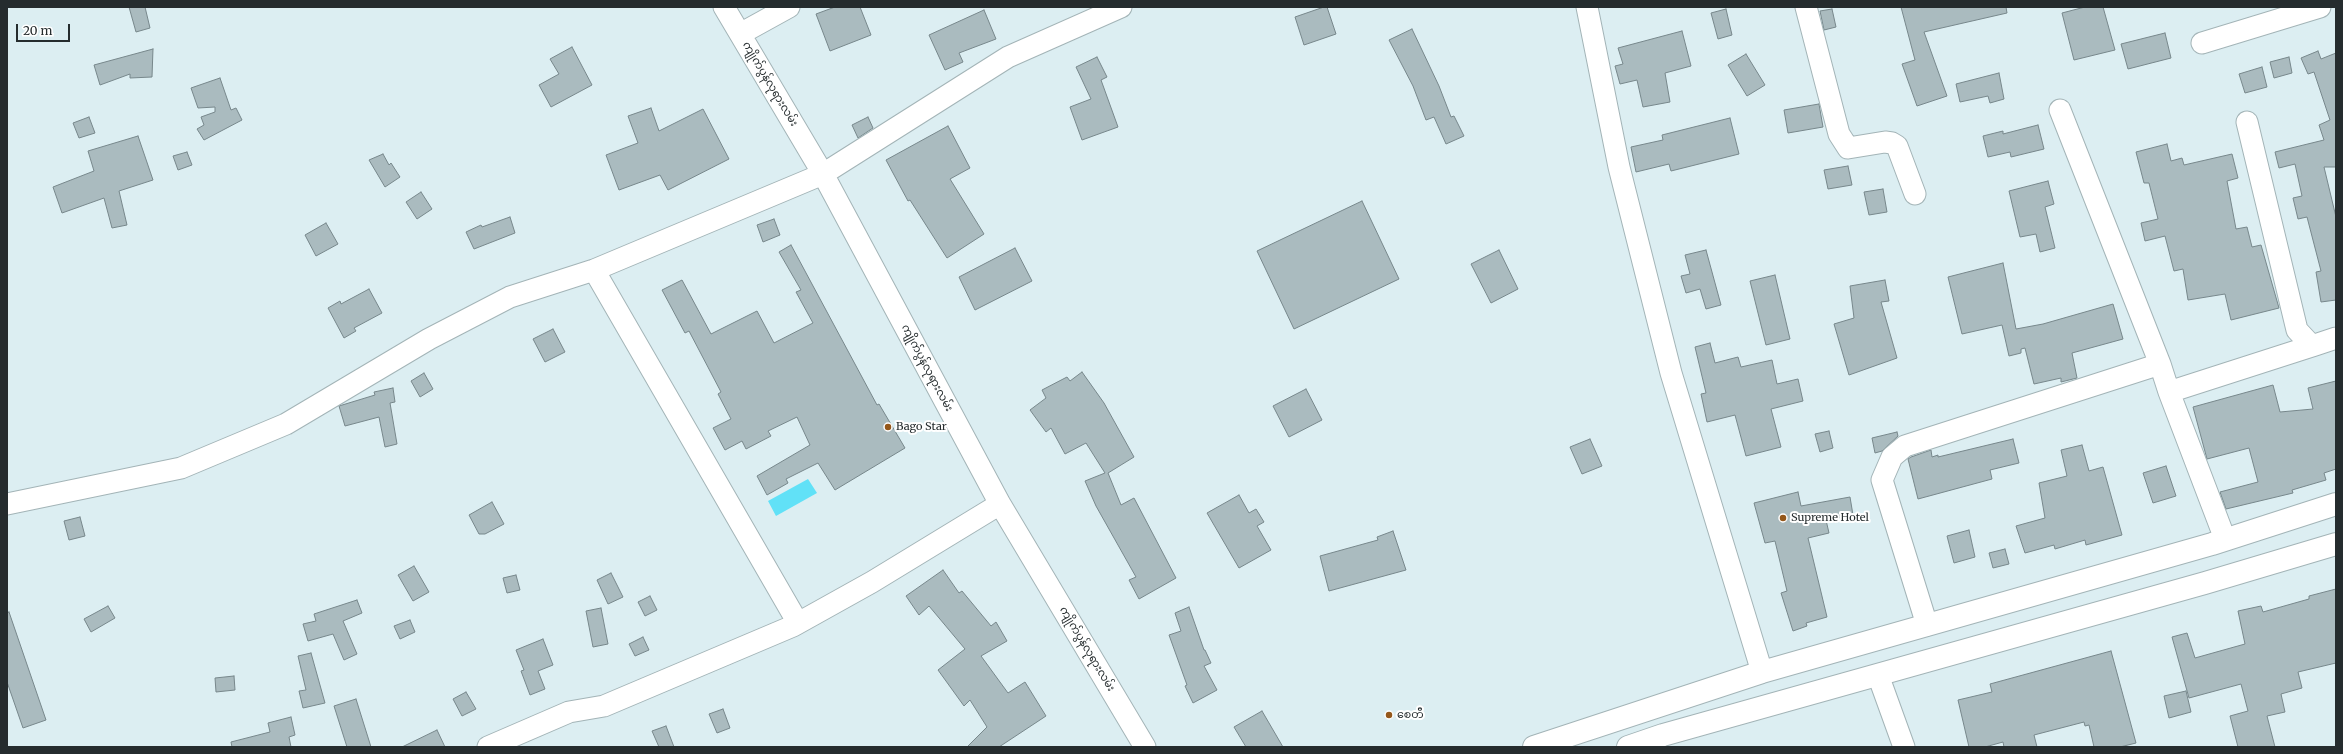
<!DOCTYPE html>
<html>
<head>
<meta charset="utf-8">
<style>
	body { margin:0 }
	#map { position:relative; width:2343px; height:754px; overflow:hidden; background:#dceef2; font-family:Merriweather,serif }
	canvas { display:block }
	.frame { position:absolute; inset:0; border:8px solid #252c2e; pointer-events:none }
	.scale { position:absolute; left:16px; top:24px; width:54px; height:18px; box-sizing:border-box; border:2px solid #252c2e; border-top:0; padding-left:5px; font-size:12px; line-height:14px; white-space:nowrap; color:#252c2e; -webkit-text-stroke:3px #fff; paint-order:stroke }
</style>
</head>
<body>
<div id="map">
<canvas width="2343" height="754"></canvas>
<div class="frame"></div>
<div class="scale">20 m</div>
</div>
<script>
const context = document.querySelector('canvas').getContext('2d');
context.lineJoin = 'round';
function fill(path, color) { context.fillStyle = color; context.fill(path, 'evenodd'); }
const toPath = rows => new Path2D(rows.map(r => 'M' + r).join(''));
function stroke(path, color, width, dash) { context.strokeStyle = color; context.lineWidth = width; context.lineCap = dash ? 'butt' : 'round'; context.setLineDash(dash || []); context.stroke(path); }
function label(font, color, halo, rows, align = 'center') {
  context.font = font + ' Merriweather,"Noto Sans Myanmar",serif'; context.lineWidth = 4; context.setLineDash([]); context.textBaseline = 'middle'; context.strokeStyle = halo; context.fillStyle = color; for (const [text, x, y, turn = 0] of rows) {
    context.save(); context.translate(x, y); context.rotate((+turn || 0) * Math.PI / 180); context.textAlign = isNaN(turn) ? turn : align; if (halo) context.strokeText(text, 0, 0); context.fillText(text, 0, 0); context.restore();
  }
}
const water = toPath([
	[808,479,817,493,776,516,768,501]
]);
const building = toPath([
	[129,7,145,7,150,28,136,32,129,7],
	[835,7,860,7,871,35,830,51,816,14,835,7],
	[1324,7,1327,7,1336,34,1304,45,1295,17,1324,7],
	[1901,7,2006,7,2007,13,1924,32,1947,96,1917,106,1902,64,1915,60,1901,7],
	[2085,7,2103,7,2115,50,2074,60,2062,13,2085,7],
	[1726,9,1732,35,1718,39,1711,13,1726,9],
	[1832,9,1836,27,1824,30,1820,11,1832,9],
	[984,10,996,39,959,53,963,62,945,70,929,35,984,10],
	[1412,29,1439,86,1451,117,1454,116,1464,136,1446,144,1434,117,1426,120,1413,86,1389,40,1412,29],
	[1682,31,1691,66,1665,73,1670,102,1643,107,1637,80,1620,84,1615,66,1623,64,1618,48,1682,31],
	[2165,33,2171,58,2128,69,2121,44,2165,33],
	[572,47,592,85,551,107,539,85,559,74,550,59,572,47],
	[153,49,152,77,130,78,130,74,100,85,94,65,153,49],
	[2318,51,2321,59,2336,53,2336,167,2324,167,2336,217,2336,300,2321,302,2316,272,2321,271,2307,217,2298,219,2293,198,2302,196,2295,164,2279,168,2275,152,2324,140,2319,125,2330,120,2314,72,2308,74,2301,58,2318,51],
	[1746,54,1765,85,1747,96,1728,65,1746,54],
	[1097,57,1107,77,1101,80,1118,127,1082,140,1070,107,1091,99,1076,67,1097,57],
	[2289,57,2292,73,2274,78,2270,62,2289,57],
	[2262,67,2267,87,2245,93,2239,74,2262,67],
	[1999,73,2004,99,1990,103,1988,96,1960,102,1956,84,1999,73],
	[220,78,231,110,236,108,242,120,204,140,197,129,204,125,201,117,215,112,215,107,198,108,191,88,220,78],
	[1819,104,1823,127,1788,133,1784,110,1819,104],
	[651,108,659,131,703,109,729,159,668,190,660,175,619,190,606,155,638,143,628,116,651,108],
	[89,117,95,133,79,138,73,123,89,117],
	[868,117,873,128,858,138,852,125,868,117],
	[1730,118,1739,154,1671,171,1669,164,1636,172,1631,147,1663,140,1662,135,1730,118],
	[2038,125,2044,149,2011,157,2010,152,1988,157,1983,136,2003,131,2003,134,2038,125],
	[948,126,970,168,950,179,984,234,947,258,910,200,908,201,886,160,948,126],
	[138,136,153,180,119,191,127,225,112,228,104,198,62,213,53,187,94,171,88,151,138,136],
	[2167,144,2171,161,2182,158,2184,165,2232,154,2238,178,2227,181,2236,229,2247,227,2252,247,2261,245,2279,308,2231,320,2225,294,2188,300,2183,269,2174,271,2165,236,2145,241,2141,223,2158,219,2149,183,2144,183,2136,152,2167,144],
	[187,152,192,165,178,170,173,156,187,152],
	[383,154,389,165,391,163,400,177,385,187,369,160,383,154],
	[1848,166,1852,185,1828,189,1824,170,1848,166],
	[2048,181,2054,204,2045,207,2055,248,2040,252,2036,234,2020,237,2009,191,2048,181],
	[1883,189,1887,212,1869,215,1864,192,1883,189],
	[421,192,432,209,417,219,406,202,421,192],
	[1362,201,1399,279,1294,329,1257,251,1362,201],
	[510,217,515,233,474,249,466,232,481,225,482,227,510,217],
	[774,219,780,235,763,242,757,225,774,219],
	[326,223,338,244,316,256,305,235,326,223],
	[791,245,877,405,879,404,905,448,835,490,818,463,786,479,788,483,767,495,757,476,810,445,797,417,768,431,771,436,746,449,742,441,725,450,713,428,731,419,718,394,721,392,689,331,685,333,662,290,682,280,711,334,757,311,774,343,813,323,796,292,801,290,779,252,791,245],
	[1015,248,1032,281,975,310,959,277,1015,248],
	[1499,250,1518,289,1491,303,1471,264,1499,250],
	[1706,250,1721,305,1706,309,1700,289,1686,293,1681,276,1690,274,1685,255,1706,250],
	[2003,263,2016,329,2043,324,2113,304,2123,339,2072,353,2077,378,2061,382,2061,378,2034,384,2025,348,2021,349,2021,353,2009,356,2002,325,1962,334,1948,277,2003,263],
	[1775,275,1790,339,1766,345,1750,281,1775,275],
	[1885,280,1889,301,1881,302,1897,358,1849,375,1834,324,1854,318,1850,286,1885,280],
	[369,289,382,313,354,328,356,331,344,338,328,308,340,301,341,304,369,289],
	[553,329,565,352,545,362,533,339,553,329],
	[1710,343,1715,363,1738,357,1741,367,1772,360,1777,384,1798,379,1803,401,1771,409,1781,447,1746,456,1735,415,1707,422,1701,394,1706,393,1695,347,1710,343],
	[1082,372,1104,403,1134,457,1108,473,1121,505,1134,498,1176,578,1139,599,1129,580,1136,577,1096,506,1085,481,1105,473,1086,443,1065,454,1051,428,1046,432,1030,410,1046,398,1042,390,1067,377,1070,381,1082,372],
	[424,373,433,389,420,397,411,381,424,373],
	[2336,381,2336,469,2324,473,2326,480,2292,490,2293,493,2226,509,2220,492,2258,482,2249,448,2207,459,2193,407,2273,385,2280,412,2313,409,2308,388,2336,381],
	[393,388,395,402,390,403,397,444,385,447,379,417,345,426,339,406,375,395,374,392,393,388],
	[1306,389,1322,420,1289,437,1273,406,1306,389],
	[1829,431,1833,448,1820,452,1815,434,1829,431],
	[1897,432,1898,436,1882,451,1875,453,1872,438,1897,432],
	[1590,439,1602,466,1582,474,1570,447,1590,439],
	[2013,439,2019,463,1990,470,1992,479,1918,499,1908,459,1911,457,1931,450,1932,457,1938,455,1938,457,2013,439],
	[2082,445,2089,471,2103,467,2122,535,2086,545,2085,540,2055,549,2054,545,2025,553,2016,526,2045,518,2039,483,2067,476,2061,450,2082,445],
	[2166,466,2176,496,2153,503,2143,473,2166,466],
	[1798,492,1801,506,1850,497,1853,515,1826,520,1829,533,1808,538,1827,617,1806,623,1807,626,1793,631,1781,593,1787,591,1775,541,1765,543,1754,503,1798,492],
	[1239,495,1249,513,1256,509,1264,522,1257,526,1271,550,1239,568,1207,513,1239,495],
	[492,502,504,524,485,534,479,534,469,515,492,502],
	[80,517,85,536,69,540,64,521,80,517],
	[1969,530,1975,557,1954,563,1947,536,1969,530],
	[1393,531,1406,570,1329,591,1320,556,1378,540,1377,537,1393,531],
	[2005,549,2009,564,1993,568,1989,553,2005,549],
	[414,566,429,592,413,601,398,575,414,566],
	[943,570,959,593,962,591,991,626,996,622,1007,641,981,656,1008,693,1025,682,1046,716,999,747,967,747,987,727,970,700,964,706,938,670,965,649,929,606,919,615,906,596,943,570],
	[611,573,623,597,608,604,597,580,611,573],
	[516,575,520,590,507,593,503,578,516,575],
	[2336,589,2336,663,2298,672,2302,688,2281,694,2285,712,2267,716,2275,747,2238,747,2230,716,2248,711,2241,684,2189,698,2172,637,2187,633,2195,658,2245,644,2238,611,2261,606,2263,612,2309,599,2309,596,2336,589],
	[650,596,657,610,645,616,638,602,650,596],
	[357,600,362,613,343,621,357,654,344,660,333,634,308,641,303,624,316,621,314,614,357,600],
	[108,606,115,618,91,632,84,619,108,606],
	[1189,607,1204,650,1205,650,1211,663,1204,666,1217,690,1193,703,1185,686,1187,685,1169,635,1181,631,1175,613,1189,607],
	[601,608,608,644,593,647,586,611,601,608],
	[9,612,46,720,23,728,7,682,7,613,9,612],
	[410,620,415,632,400,639,394,626,410,620],
	[643,637,649,650,635,656,629,644,643,637],
	[543,639,553,665,538,671,545,689,530,695,521,671,524,670,516,650,543,639],
	[2111,651,2136,743,2120,747,2094,747,2089,725,2085,726,2084,722,2034,735,2037,747,2004,747,2003,742,1985,747,1969,747,1958,700,1992,692,1990,684,2111,651],
	[311,653,325,703,303,708,299,691,306,690,298,656,311,653],
	[234,676,235,690,216,692,215,678,234,676],
	[2186,691,2191,712,2169,718,2164,696,2186,691],
	[466,692,476,709,462,716,453,699,466,692],
	[356,699,371,747,347,747,334,706,356,699],
	[723,709,730,728,717,733,709,714,723,709],
	[1262,711,1283,747,1246,747,1234,727,1262,711],
	[291,717,295,735,289,737,291,747,232,747,231,742,270,732,268,723,291,717],
	[666,726,674,747,659,747,652,731,666,726],
	[437,730,445,747,402,747,437,730]
]);
const street = toPath([
	[724,7,823,174,1000,504,1145,747],
	[1587,7,1619,167,1671,373,1762,672],
	[1806,7,1839,134,1848,148,1885,142,1892,143,1897,146,1915,194],
	[740,34,789,7],
	[2202,43,2320,7],
	[2060,110,2160,364,2169,392,2225,539],
	[2247,122,2297,330,2312,346,2336,338],
	[594,270,798,623],
	[2169,392,2312,346],
	[7,504,181,468,286,424,429,339,510,297,594,270,823,174,1008,57,1121,7],
	[1927,625,1882,480,1892,457,1905,446,2160,364],
	[1878,675,1904,747],
	[488,747,569,712,604,706,793,626,872,582,1000,504]
]);
const highway = toPath([
	[1534,747,1762,672,2212,544,2336,504],
	[1628,747,1663,735,2205,583,2336,544]
]);
const markers = [
	[888,427,4,"#94571a"],
	[1783,518,4,"#94571a"],
	[1389,715,4,"#94571a"]
];
const streetNames = [
	["ကျိုက်ပွန်လုရားလမ်း",770,84,59],
	["ကျိုက်ပွန်လုရားလမ်း",927,368,62],
	["ကျိုက်ပွန်လုရားလမ်း",1087,649,59]
];
const poiNames = [
	["Bago Star",896,427],
	["Supreme Hotel",1791,518],
	["စေတီ",1397,715]
];
fill(water, '#61e1f7');
fill(building, '#aabbbf');
stroke(building, '#77878b', 1);
stroke(street, '#a3b4b7', 23);
stroke(highway, '#a3b4b7', 24);
stroke(street, '#fff', 21);
stroke(highway, '#fff', 22);
for (const [x, y, r, color] of markers) { const dot = new Path2D(); dot.arc(x, y, r, 0, 2 * Math.PI); context.fillStyle = color; context.fill(dot); stroke(dot, '#fff', 1.5); }
label('11px', '#252c2e', '#fff', streetNames);
label('11px', '#252c2e', '#fff', poiNames, 'left');
</script>
</body>
</html>
